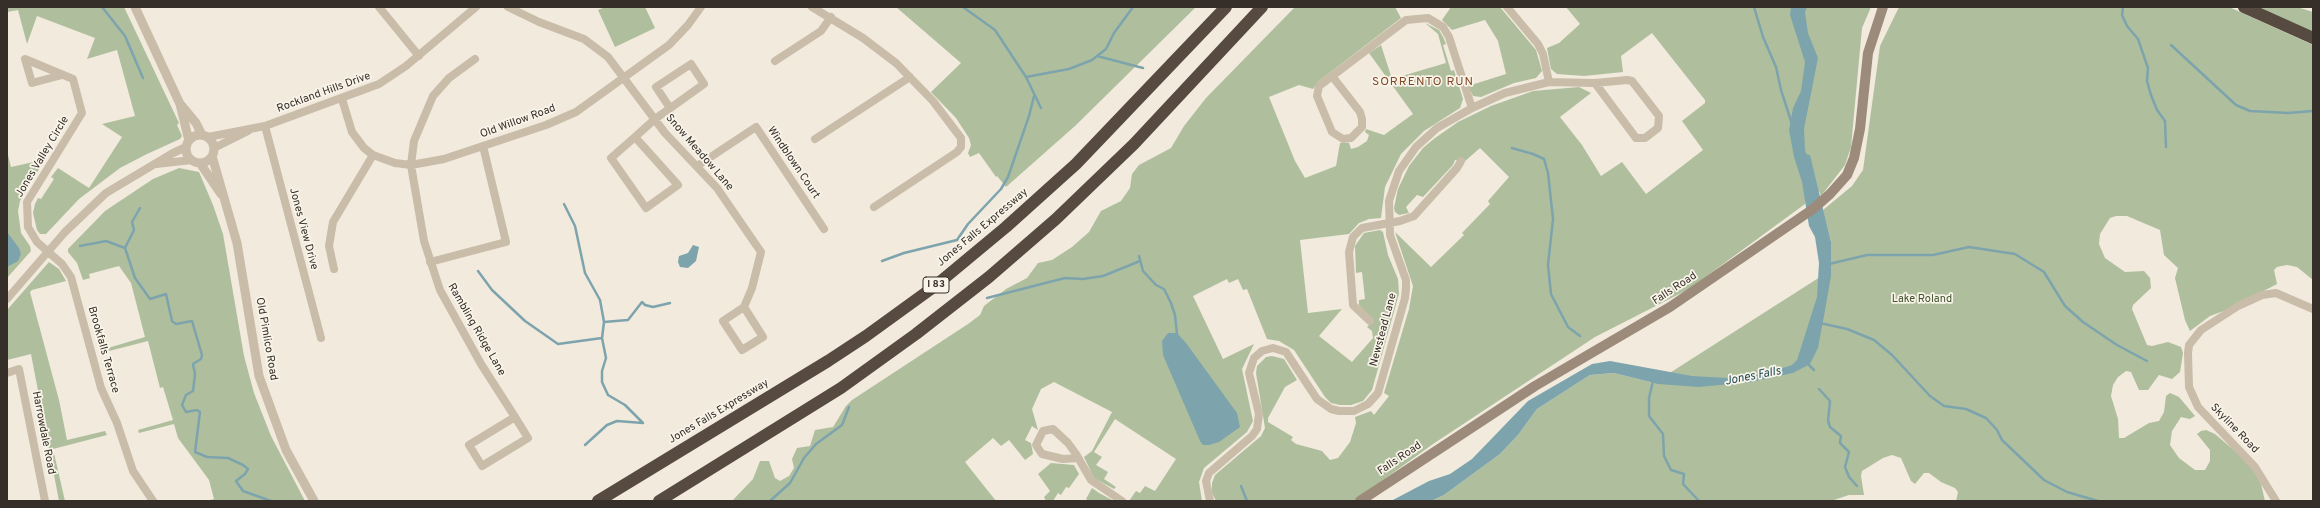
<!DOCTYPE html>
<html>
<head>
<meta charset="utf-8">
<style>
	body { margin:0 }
	#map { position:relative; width:2320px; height:508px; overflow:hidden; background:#f1eadd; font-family:Overpass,sans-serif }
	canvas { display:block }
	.frame { position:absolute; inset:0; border:8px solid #362f29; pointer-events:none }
</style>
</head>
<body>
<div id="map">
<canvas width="2320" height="508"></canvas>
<div class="frame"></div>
</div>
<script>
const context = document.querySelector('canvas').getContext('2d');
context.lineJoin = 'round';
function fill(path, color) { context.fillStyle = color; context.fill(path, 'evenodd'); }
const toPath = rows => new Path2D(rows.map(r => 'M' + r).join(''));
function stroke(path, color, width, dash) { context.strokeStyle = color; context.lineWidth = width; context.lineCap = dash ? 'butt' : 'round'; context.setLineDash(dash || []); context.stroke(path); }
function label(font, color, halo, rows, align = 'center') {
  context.font = font + ' Overpass,sans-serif'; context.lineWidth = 3.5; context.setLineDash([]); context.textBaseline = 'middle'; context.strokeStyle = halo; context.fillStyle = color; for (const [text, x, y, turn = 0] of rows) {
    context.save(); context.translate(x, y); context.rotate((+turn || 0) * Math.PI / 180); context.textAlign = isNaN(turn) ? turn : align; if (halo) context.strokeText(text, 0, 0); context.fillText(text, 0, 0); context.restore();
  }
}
const green = toPath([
	[7,7,124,7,179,123,177,125,182,136,180,139,147,154,120,168,79,199,46,234,40,234,37,230,33,213,35,204,38,198,41,199,54,179,51,177,58,168,89,188,122,137,102,124,135,116,117,50,87,59,95,38,37,16,27,44,18,10,7,12],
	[605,7,645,7,655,28,615,47,598,10],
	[896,7,1196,7,1075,126,1006,187,997,176,996,177,979,153,970,157,968,153,971,145,969,138,956,118,931,92,961,63],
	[1295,7,1395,7,1401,18,1319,81,1313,89,1299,85,1269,97,1295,161,1305,178,1336,166,1340,143,1349,143,1351,149,1358,147,1367,141,1369,135,1365,132,1366,129,1384,135,1413,114,1369,53,1381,45,1392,79,1446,63,1438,34,1425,23,1439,30,1443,37,1446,44,1443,45,1451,71,1454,70,1463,99,1460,108,1424,131,1401,154,1385,187,1381,218,1369,219,1359,223,1349,234,1300,240,1308,313,1342,309,1319,336,1352,362,1373,338,1372,331,1367,327,1373,321,1359,305,1359,300,1365,299,1362,272,1356,273,1355,246,1364,233,1380,230,1383,232,1388,255,1398,279,1399,294,1372,390,1363,401,1351,405,1340,405,1331,403,1325,397,1294,350,1279,341,1267,339,1247,289,1243,290,1238,279,1229,283,1227,279,1193,296,1223,359,1254,344,1242,369,1253,421,1247,432,1204,468,1199,482,1202,501,1129,501,1136,491,1140,493,1145,486,1155,491,1176,459,1115,419,1094,452,1102,457,1096,465,1108,472,1104,479,1116,487,1114,489,1094,478,1084,457,1092,451,1112,412,1054,382,1041,389,1032,409,1038,430,1032,426,1025,440,1031,443,1033,454,1025,460,1009,440,1001,446,993,438,965,462,996,501,732,501,753,479,760,461,769,461,775,478,780,481,789,476,794,468,792,459,797,448,810,446,815,430,833,427,846,406,852,400,968,324,980,315,984,306,1006,289,1027,278,1038,263,1052,260,1072,247,1089,232,1101,211,1121,201,1130,188,1132,174,1139,165,1171,148,1184,126,1206,98],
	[1451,7,1500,7,1536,50,1542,71,1536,78,1514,83,1481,97,1473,96,1468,86,1506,74,1498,41,1485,20,1452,30,1442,20],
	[1566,7,1871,7,1862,28,1851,147,1845,165,1821,196,1819,191,1805,198,1805,204,1689,289,1595,337,1433,444,1354,501,1216,501,1212,493,1212,483,1215,475,1261,436,1265,428,1256,373,1257,366,1266,357,1272,356,1284,359,1297,380,1285,387,1268,418,1268,422,1293,437,1291,440,1296,444,1322,451,1330,460,1338,458,1350,442,1356,423,1355,417,1371,411,1374,415,1389,396,1384,393,1409,309,1413,286,1395,232,1431,267,1464,235,1462,233,1490,204,1488,201,1509,177,1480,148,1464,162,1455,160,1453,165,1423,197,1417,195,1406,207,1409,213,1399,215,1395,212,1394,208,1398,189,1409,166,1423,148,1435,138,1458,122,1491,106,1533,91,1579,87,1591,93,1560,117,1582,145,1601,176,1622,162,1646,194,1703,150,1682,121,1705,103,1705,100,1652,33,1621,56,1623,72,1584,76,1557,74,1551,69,1547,48,1559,43,1580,24],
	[1899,7,2229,7,2313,45,2313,280,2297,267,2287,265,2277,267,2274,270,2277,284,2229,309,2210,316,2190,331,2185,320,2175,278,2178,268,2164,255,2160,230,2127,216,2116,216,2110,218,2100,234,2099,244,2105,258,2125,272,2144,271,2150,278,2151,288,2133,305,2132,309,2147,345,2152,346,2168,342,2181,347,2183,353,2180,372,2172,379,2159,375,2148,390,2139,390,2131,372,2126,371,2118,377,2113,385,2111,396,2118,419,2119,438,2124,438,2149,423,2159,421,2164,412,2166,396,2170,393,2179,397,2195,416,2190,419,2181,417,2172,431,2170,445,2179,458,2195,470,2205,470,2210,461,2210,450,2197,434,2201,431,2206,430,2215,434,2249,463,2261,484,2265,501,1956,501,1958,492,1955,488,1941,482,1929,473,1924,473,1915,484,1911,481,1901,458,1892,455,1883,458,1862,471,1861,476,1864,495,1849,495,1831,501,1431,501,1444,495,1500,454,1518,435,1537,409,1590,375,1614,373,1654,383,1831,270,1831,242,1823,210,1852,186,1863,170,1880,46],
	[2257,7,2297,7,2313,12,2313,32],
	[7,151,11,167,38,161,40,157,45,159,20,201,18,211,21,233,30,246,31,251,7,278],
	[179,168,199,172,213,205,223,234,244,356,254,393,271,436,305,501,207,501,214,499,209,480,178,438,174,424,139,433,138,430,173,420,163,387,160,388,148,341,109,351,108,348,145,337,131,283,119,266,89,274,90,278,83,280,77,263,68,252,68,249,105,211,153,179],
	[49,262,59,269,66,281,32,290,30,292,59,400,67,440,105,431,107,435,53,449,65,501,59,501,31,354,7,360,7,310],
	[1051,463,1074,465,1079,474,1069,488,1066,487,1061,495,1058,493,1053,501,1046,501,1044,497,1050,491,1038,474],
	[1092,488,1099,493,1114,501,1089,501,1086,499]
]);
const water = toPath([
	[1791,7,1807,7,1805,12,1808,33,1818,58,1804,129,1805,149,1806,154,1810,155,1831,242,1831,276,1824,316,1818,348,1810,364,1793,373,1751,382,1699,387,1658,384,1614,373,1590,375,1537,409,1518,435,1500,454,1444,495,1431,501,1391,501,1429,481,1450,474,1472,459,1528,401,1592,364,1610,361,1692,376,1728,378,1764,374,1792,365,1797,360,1817,297,1819,263,1815,237,1809,226,1802,182,1794,157,1789,130,1793,108,1801,91,1805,62,1790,15],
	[7,232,19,248,21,254,18,261,7,267],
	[693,245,699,247,696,261,688,268,680,267,678,262,679,256,688,253],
	[1168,333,1177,333,1186,343,1237,413,1240,427,1219,442,1209,445,1203,445,1200,441,1163,355,1162,341]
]);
const stream = toPath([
	[102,7,125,36,143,78],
	[963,7,995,30,1026,77,1041,108],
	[1754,7,1763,37,1776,67,1781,90,1792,124],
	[2123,7,2122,15,2127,26,2138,39,2148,68,2147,81,2151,95,2157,110,2165,121,2166,147],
	[2171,45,2236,105,2250,111,2288,113,2313,111],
	[1097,56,1143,68],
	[1026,77,1069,69,1092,60,1106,49,1114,33,1133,7],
	[1512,148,1533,154,1544,159,1548,173,1553,219,1548,265,1551,294,1568,327,1580,336],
	[564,204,575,226,585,273,600,300,604,322,602,338,606,358,602,371,602,382,608,395,625,405,643,423],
	[80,246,106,241,125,248,135,278,150,299,166,294,172,321,176,324,192,321,202,355,201,359,193,364,195,374,193,391,186,395,182,405,186,412,197,410,200,412,195,452,207,457,228,458,243,465,248,469,245,474,236,481,243,491,271,501],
	[125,248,134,230,132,222,140,208],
	[1139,256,1143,271,1156,285,1164,289,1171,303,1175,315,1177,334],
	[882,261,904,253,957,240,968,224,1001,189,1008,177,1029,116,1034,96],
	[1829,264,1867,255,1933,255,1969,247,2015,254,2044,272,2065,306,2083,322,2117,345,2147,361],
	[478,271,492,290,525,321,558,344,602,338],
	[987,298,1065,278,1083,279,1103,276,1140,261],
	[604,322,628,320,642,302,645,305,653,307,670,303],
	[1820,323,1847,329,1874,340,1892,355,1930,396,1944,406,1966,409,1986,418,1997,430,2002,440,2044,480,2067,492,2098,501],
	[1807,363,1814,370],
	[1653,381,1649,398,1649,416,1663,434,1664,456,1671,470,1684,474,1683,484,1699,501],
	[1819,389,1830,401,1828,421,1830,427,1841,436,1840,443,1849,452,1845,467,1849,477,1857,486],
	[585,445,607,425,617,421,643,423],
	[1241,486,1247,501],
	[770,501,790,483,804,458,816,444,842,425,849,407]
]);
const minor = toPath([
	[379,7,419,56],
	[508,7,539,22,584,39,608,57,665,133,717,188,761,252,752,288,744,307,723,321,742,350,763,337,744,307],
	[812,7,863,38,896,63,933,101,961,138,961,147,957,152,874,207],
	[1507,7,1538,44,1543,54,1549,82],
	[475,59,449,78,433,96,414,141,411,165,424,241,440,290,481,364,515,417,528,438,482,466,469,445,515,417],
	[775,61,821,31,831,17],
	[62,75,32,83,25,59,73,79,82,113,27,202,28,227,37,242,62,264,71,277,101,388,117,423,133,471,153,501],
	[1332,76,1360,112,1362,119,1362,127,1351,138,1343,139,1332,132,1317,96,1319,86,1406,20,1428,18,1443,27,1449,37,1472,108],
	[342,99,352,132,364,148,373,155,395,163,411,165,444,159,546,125,576,112,669,45,688,25,701,7],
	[265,126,321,338],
	[208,137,265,126,379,84,406,66,476,7],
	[635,137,611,158,646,208,678,185,635,137,655,119,704,84,691,64,656,87,670,108],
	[815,139,910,77],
	[214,148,248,131],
	[156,164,192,160],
	[697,166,756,127,824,229],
	[430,262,506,242,483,146],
	[334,269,329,246,333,222,373,155],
	[7,299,65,232,106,193,173,153,186,147],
	[1370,321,1353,305,1349,252,1353,237,1362,228,1400,221,1414,216,1457,168,1461,161],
	[7,373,19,369,45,501],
	[1078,458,1063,459,1042,454,1036,445,1043,431,1053,429,1068,443,1076,454,1091,480,1122,501],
	[1210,501,1206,481,1209,473,1252,436,1257,429,1259,414,1249,373,1254,358,1262,351,1273,348,1286,352,1317,399,1331,409,1339,411,1354,411,1368,404,1378,393,1405,298,1406,288,1406,280,1390,235,1389,201,1399,171,1416,147,1437,128,1472,108,1505,93,1549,82,1595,83,1627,80,1632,81,1659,116,1658,128,1645,138,1636,138,1595,83],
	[2276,501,2255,467,2198,407,2189,387,2188,353,2189,345,2201,330,2238,306,2262,295,2276,293,2313,309]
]);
const tertiary = toPath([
	[135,7,180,104,189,141],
	[181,105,196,123,202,135],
	'186 149a14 14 0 1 1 28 0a14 14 0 1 1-28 0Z',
	[212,156,237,243,259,376,286,450,314,501],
	[200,163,221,194]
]);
const secondary = toPath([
	[1360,501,1535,386,1670,307,1813,209,1830,194,1847,175,1854,158,1860,129,1868,53,1883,7]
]);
const motorway = toPath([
	[2244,7,2313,38],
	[598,501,828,361,866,336,935,286,1006,227,1076,164,1226,7],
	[659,501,841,388,916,334,989,277,1056,219,1134,144,1262,7]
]);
const shields = [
	[936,285,26]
];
const shieldNames = [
	["I 83",936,285]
];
const streetNames = [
	["Rockland Hills Drive",324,93,-20],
	["Old Willow Road",518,122,-20],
	["Snow Meadow Lane",699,153,49],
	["Jones Valley Circle",43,157,-59],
	["Windblown Court",793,163,56],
	["Jones Falls Expressway",983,228,-40],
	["Jones View Drive",303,229,75],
	["Falls Road",1675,289,-33],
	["Rambling Ridge Lane",476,330,60],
	["Newstead Lane",1384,330,-75],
	["Old Pimlico Road",266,339,80],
	["Brookfalls Terrace",103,350,74],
	["Jones Falls Expressway",719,412,-31],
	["Skyline Road",2234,429,46],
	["Harrowdale Road",43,433,79],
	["Falls Road",1400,459,-34]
];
const parkNames = [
	["Lake Roland",1922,300]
];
const neighbourhoodNames = [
	["SORRENTO RUN",1423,83]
];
const waterNames = [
	["Jones Falls",1753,377,-11]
];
fill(green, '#afbf9d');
fill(water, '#7da4ad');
stroke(stream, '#7da4ad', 2.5);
stroke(minor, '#c9bca9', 8);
stroke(tertiary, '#c9bca9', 9);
stroke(secondary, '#9c8b7b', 10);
stroke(motorway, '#574a40', 12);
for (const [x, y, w] of shields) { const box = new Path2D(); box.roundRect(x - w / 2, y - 8, w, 16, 3); context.fillStyle = '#f9f4e9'; context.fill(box); stroke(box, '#362f29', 1); }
label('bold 10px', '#362f29', null, shieldNames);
label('11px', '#362f29', '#f9f4e9', streetNames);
label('11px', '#40532e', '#f9f4e9', parkNames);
context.letterSpacing = '1px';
label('12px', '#814826', '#f9f4e9', neighbourhoodNames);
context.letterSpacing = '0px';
label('italic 12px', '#204b56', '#f9f4e9', waterNames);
</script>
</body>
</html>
